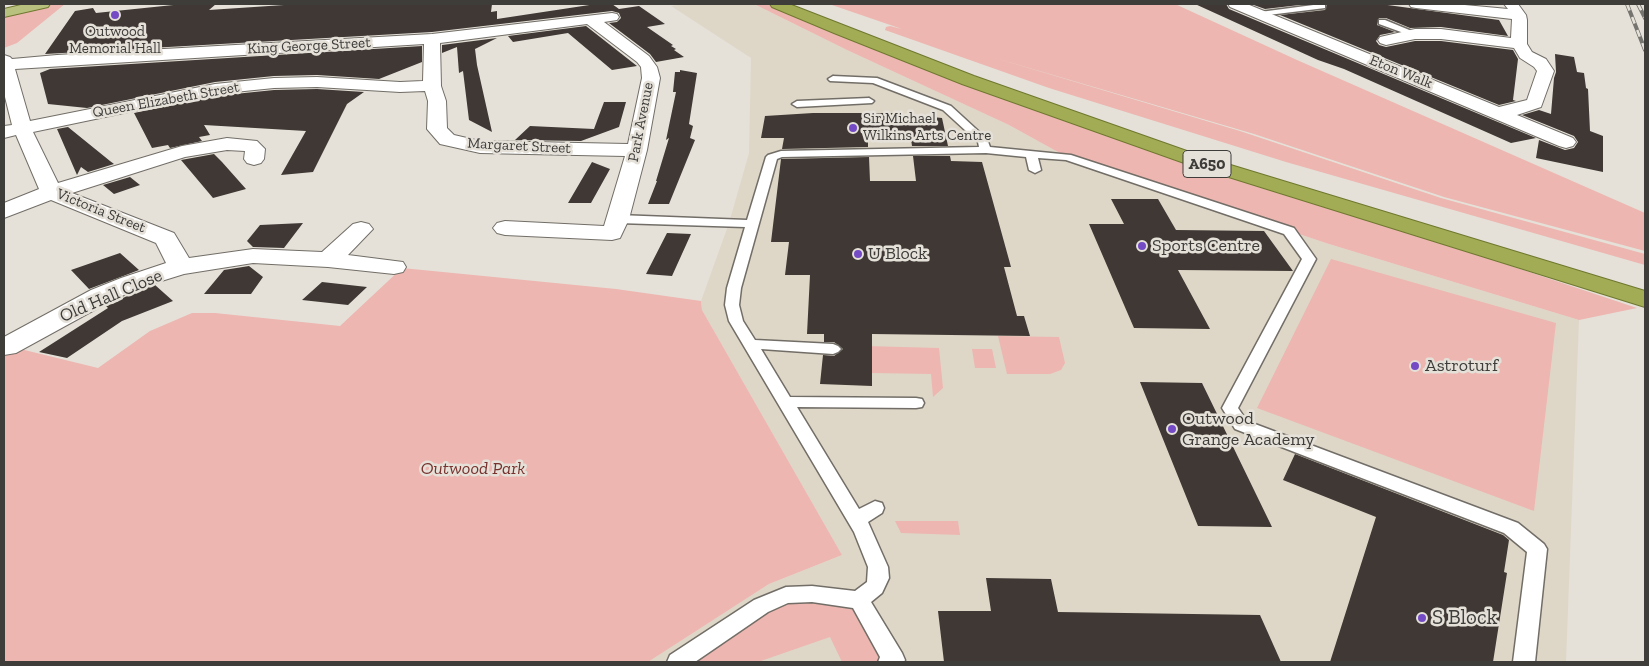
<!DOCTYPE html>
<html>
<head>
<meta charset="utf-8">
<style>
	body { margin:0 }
	#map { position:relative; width:1649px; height:666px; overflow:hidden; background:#e5e1d9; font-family:"Zilla Slab",serif }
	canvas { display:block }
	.frame { position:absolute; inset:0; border:5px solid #3e3d3a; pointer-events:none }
</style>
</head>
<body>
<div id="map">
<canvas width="1649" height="666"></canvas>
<div class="frame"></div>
</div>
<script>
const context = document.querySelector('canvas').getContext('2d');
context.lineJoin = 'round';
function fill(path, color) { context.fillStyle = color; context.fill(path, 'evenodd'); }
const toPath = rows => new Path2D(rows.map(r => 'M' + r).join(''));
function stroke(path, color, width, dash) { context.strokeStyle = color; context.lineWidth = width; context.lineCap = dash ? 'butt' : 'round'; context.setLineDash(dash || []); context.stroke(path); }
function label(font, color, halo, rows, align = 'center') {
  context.font = font + ' "Zilla Slab",serif'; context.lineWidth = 5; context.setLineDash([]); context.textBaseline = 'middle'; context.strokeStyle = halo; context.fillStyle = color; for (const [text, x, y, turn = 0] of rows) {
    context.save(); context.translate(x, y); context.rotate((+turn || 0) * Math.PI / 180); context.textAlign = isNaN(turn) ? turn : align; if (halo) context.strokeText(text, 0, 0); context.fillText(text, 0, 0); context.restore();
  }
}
const built = toPath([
	[681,4,754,4,847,50,1009,125,1067,157,1329,244,1579,320,1566,662,648,662,769,584,842,555,702,310,701,301,729,223,749,153,751,58,671,6]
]);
const green = toPath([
	[43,4,65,4,17,43,4,48,4,13],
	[754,4,777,4,839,30,1194,160,1637,308,1579,320,1329,244,1067,157,1009,125,847,50],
	[829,4,1175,4,1297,60,1645,213,1645,251,1444,197,1254,134,985,55,1240,131,1441,198,1645,254,1645,265,1286,162,1049,88,885,30,886,27,890,26,902,29],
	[1331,259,1556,323,1534,511,1257,408],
	[402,268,616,289,701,301,702,310,842,555,769,584,648,662,4,662,4,345,98,368,150,331,192,313,215,313,340,326],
	[998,336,1059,337,1065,363,1061,370,1050,374,1007,374],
	[865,346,939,348,943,388,933,397,931,374,872,373,872,362,865,361],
	[972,349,992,349,996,368,975,368],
	[895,521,958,521,960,535,901,533],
	[786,595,859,600,894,660,889,662,842,662,830,637,758,662,678,662,761,606]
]);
const building = toPath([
	[183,4,216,4,209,10,299,4,492,4,491,12,497,11,497,19,596,4,612,4,619,9,639,6,665,24,647,27,673,45,671,46,676,49,674,50,684,57,656,62,650,54,609,23,617,22,621,18,619,13,612,11,432,32,45,54,75,11,93,8,96,13],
	[1195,4,1226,4,1229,9,1536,138,1511,143,1344,69,1318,60],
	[1251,4,1308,4,1265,9],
	[1327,4,1380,4,1499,20,1508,36,1441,27,1410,28,1386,18,1379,18,1377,25,1395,32,1380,35,1376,41,1379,45,1386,47,1415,41,1441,41,1513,50,1518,59,1513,100,1516,101,1499,105,1280,15,1325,10],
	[586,26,637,66,612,70,568,33,513,42,508,36],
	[497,38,475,49,477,65,492,132,469,120,463,71,459,73,457,47,442,53,442,45],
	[422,46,422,62,379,79,317,75,274,76,215,82,87,108,48,104,40,73,50,69],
	[1555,54,1574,57,1577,72,1584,73,1586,88,1588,89,1590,131,1603,136,1603,172,1536,158,1539,140,1565,150,1574,148,1578,142,1574,136,1522,115,1539,110,1551,114,1554,78,1556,72],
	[680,70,697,73,689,124,693,126,690,138,695,140,669,204,648,204,657,181,656,181,669,138,666,140,676,92,673,92,675,72,680,72],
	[317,89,364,92,347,104,313,172,281,175,306,131,204,125,210,135,199,137,202,141,170,148,168,145,152,148,134,113,215,96,274,90],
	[604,102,626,102,619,127,581,141,515,140,530,126,594,129],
	[813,113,894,113,942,118,948,146,912,146,911,139,868,138,868,147,782,149,784,138,761,138,765,116],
	[68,127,110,161,114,164,88,172,81,167,77,175,57,129],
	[214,154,222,162,246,189,213,198,181,160],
	[913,156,950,156,951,161,982,162,1011,267,1004,267,1017,316,1024,316,1030,336,872,334,872,386,820,384,823,355,834,356,843,349,834,342,824,342,824,334,807,334,810,275,785,275,789,242,771,242,781,159,869,157,870,181,916,181],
	[592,162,610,169,591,203,568,203],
	[130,177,140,185,114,194,103,185],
	[1111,199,1158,199,1176,230,1264,231,1293,271,1178,270,1210,329,1134,328,1089,224,1124,224],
	[303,223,284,248,253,247,247,241,260,225],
	[667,233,691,234,672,276,646,274],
	[120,253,139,270,89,289,71,270],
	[249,266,263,277,251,294,204,294,224,270],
	[322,282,367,287,348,305,302,300],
	[155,285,173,301,122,321,67,358,39,352,108,308,106,306,140,290],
	[1140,382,1202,383,1272,527,1198,526],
	[1295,454,1503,535,1509,540,1504,572,1507,573,1493,662,1330,662,1376,517,1283,480],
	[986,578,1051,579,1058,612,1260,615,1281,662,944,662,938,611,991,611]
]);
const service = toPath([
	[1321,4,1325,4,1325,8,1260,16,1256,14,1260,12,1321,4],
	[1379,20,1385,20,1419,34,1412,36,1379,24,1379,20],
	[833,76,877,78,951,106,987,139,990,147,1071,155,1294,228,1316,259,1238,408,1247,421,1518,523,1544,544,1547,549,1535,662,1513,662,1527,552,1504,533,1235,429,1222,408,1302,259,1284,234,1066,160,1038,158,1041,170,1035,173,1029,170,1026,157,986,153,782,157,777,159,741,288,739,305,743,321,755,340,833,344,838,346,841,349,838,352,833,354,761,349,790,397,916,398,922,399,924,403,922,407,916,408,797,407,859,509,875,501,882,503,884,508,882,513,868,522,888,567,889,578,882,593,871,602,902,653,905,660,904,662,878,662,880,657,853,608,812,602,788,603,768,612,695,662,667,662,670,655,754,600,786,587,812,586,855,591,867,582,868,567,854,532,729,321,725,305,727,288,745,227,618,223,612,219,618,215,747,220,766,157,768,155,781,151,979,147,978,142,943,110,873,83,830,81,828,79,833,76],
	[869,98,874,101,872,103,797,107,792,104,797,101,869,98]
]);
const minor = toPath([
	[1228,4,1247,4,1499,107,1527,100,1537,71,1534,67,1520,58,1514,48,1441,39,1415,39,1386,45,1380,43,1378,40,1380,37,1415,29,1441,29,1511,38,1512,19,1416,8,1411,7,1409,4,1454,4,1508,9,1504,4,1518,4,1526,15,1527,20,1527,44,1532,52,1546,59,1554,71,1541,107,1517,115,1573,138,1576,142,1573,146,1566,148,1559,146,1230,7,1228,4],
	[612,13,617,14,619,17,617,20,604,22,649,56,657,67,660,78,647,150,629,219,620,238,612,240,505,235,497,233,493,228,497,223,505,221,604,226,625,156,480,153,440,144,427,129,428,101,425,91,400,92,317,87,274,88,215,94,33,132,58,183,182,146,227,138,257,141,265,149,264,159,261,163,254,165,247,163,244,159,245,151,227,150,185,157,72,193,174,233,189,258,253,249,322,252,353,224,361,222,369,224,373,229,348,255,403,262,406,267,403,272,394,274,328,267,253,263,184,274,139,288,109,302,16,353,4,355,4,337,91,290,121,278,166,263,156,243,51,200,4,218,4,203,39,189,16,135,4,138,4,126,12,125,4,93,4,55,10,57,12,59,57,55,432,34,612,13],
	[587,24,637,62,641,67,642,78,628,144,480,141,454,135,447,128,446,101,441,86,440,43,587,24],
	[424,44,423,81,400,82,317,77,274,78,215,84,30,121,15,69,424,44]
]);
const primary = toPath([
	[25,4,50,4,48,7,4,17,4,9,25,4]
]);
const trunk = toPath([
	[770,4,789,4,974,76,1201,156,1645,291,1645,307,1187,164,962,84,834,33,772,7,770,4]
]);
const rail = toPath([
	[1627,4,1645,50],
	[1638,4,1645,18]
]);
const markers = [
	[115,15,5,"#744bc4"],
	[853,128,5,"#744bc4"],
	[1142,246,5,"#744bc4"],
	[858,254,5,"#744bc4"],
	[1415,366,5,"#744bc4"],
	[1172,429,5,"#744bc4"],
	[1422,618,5,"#744bc4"]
];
const farPoinames = [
	["Outwood",115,32],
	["Memorial Hall",115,49],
	["Sir Michael",863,119,"left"],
	["Wilkins Arts Centre",863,136,"left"]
];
const farStreetnames = [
	["King George Street",309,46,-3],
	["Eton Walk",1401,72,22],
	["Queen Elizabeth Street",166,100,-10],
	["Park Avenue",641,122,-79],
	["Margaret Street",519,146,3],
	["Victoria Street",101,211,22]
];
const shields = [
	[1207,164,48]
];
const shieldNames = [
	["A650",1207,164]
];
const poiNames = [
	["Sports Centre",1152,246],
	["U Block",868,254],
	["Astroturf",1425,366],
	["Outwood",1182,419],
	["Grange Academy",1182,440]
];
const streetNames = [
	["Old Hall Close",111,296,-23]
];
const parkNames = [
	["Outwood Park",473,469]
];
const nearPoinames = [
	["S Block",1432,618]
];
fill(built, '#ded7c8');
fill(green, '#edb6b0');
fill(building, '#3f3834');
stroke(service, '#726e67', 3);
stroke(minor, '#726e67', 2);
stroke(primary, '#6f782f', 2);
stroke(trunk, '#6f782f', 2);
fill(service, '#fff');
fill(minor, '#fff');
fill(primary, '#b9c17f');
fill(trunk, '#a2ac54');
stroke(rail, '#76746f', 4);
stroke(rail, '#e5e1d9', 2.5, [7]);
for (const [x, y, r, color] of markers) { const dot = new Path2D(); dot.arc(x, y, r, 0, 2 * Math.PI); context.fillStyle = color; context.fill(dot); stroke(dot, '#e5e1d9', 2); }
label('15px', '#3e3d3a', '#e5e1d9', farPoinames);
label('15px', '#3e3d3a', '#e5e1d9', farStreetnames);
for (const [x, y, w] of shields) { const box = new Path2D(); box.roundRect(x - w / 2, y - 13.5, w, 27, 4); context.fillStyle = '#e5e1d9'; context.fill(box); stroke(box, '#3e3d3a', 1); }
label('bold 16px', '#3e3d3a', null, shieldNames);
label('18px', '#3e3d3a', '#e5e1d9', poiNames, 'left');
label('18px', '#3e3d3a', '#e5e1d9', streetNames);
label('italic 18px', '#78322d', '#e5e1d9', parkNames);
label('21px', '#3e3d3a', '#e5e1d9', nearPoinames, 'left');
</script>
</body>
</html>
